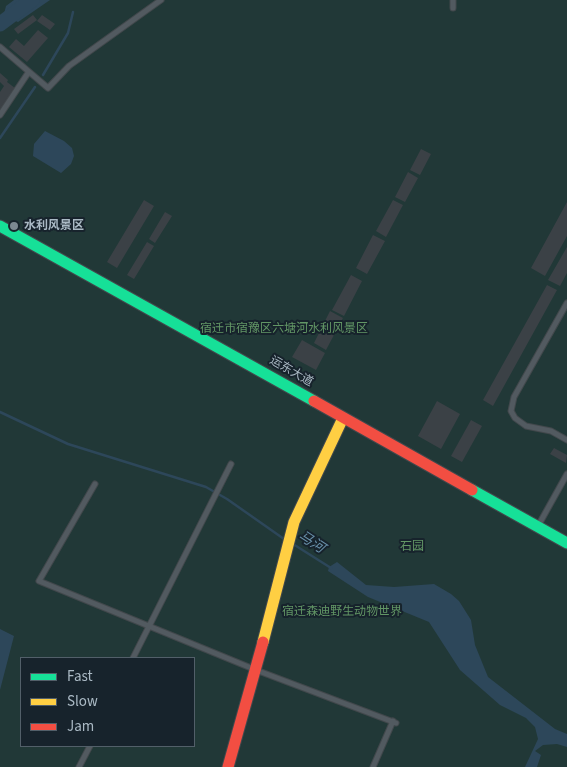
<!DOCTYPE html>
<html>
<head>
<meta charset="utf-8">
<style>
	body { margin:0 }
	#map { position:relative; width:567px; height:767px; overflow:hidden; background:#242c31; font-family:"Source Sans 3",sans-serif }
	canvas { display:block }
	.legend { position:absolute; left:20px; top:657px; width:175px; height:90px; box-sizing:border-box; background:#17232c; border:1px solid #525f69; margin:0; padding:6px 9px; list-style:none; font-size:15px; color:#abbac5 }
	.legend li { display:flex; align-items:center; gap:10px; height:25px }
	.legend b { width:25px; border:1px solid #525f69 }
</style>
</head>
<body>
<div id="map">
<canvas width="567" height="767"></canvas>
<ul class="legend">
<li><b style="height:6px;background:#16e098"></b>Fast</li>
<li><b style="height:6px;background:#ffcf43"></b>Slow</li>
<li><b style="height:6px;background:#f24e42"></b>Jam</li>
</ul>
</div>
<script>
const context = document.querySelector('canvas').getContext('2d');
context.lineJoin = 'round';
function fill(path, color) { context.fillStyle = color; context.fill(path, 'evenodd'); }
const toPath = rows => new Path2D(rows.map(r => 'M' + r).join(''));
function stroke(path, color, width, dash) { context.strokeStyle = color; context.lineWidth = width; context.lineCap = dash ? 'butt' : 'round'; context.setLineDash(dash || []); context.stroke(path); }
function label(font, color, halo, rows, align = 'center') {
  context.font = font + ' "Source Sans 3","Noto Sans SC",sans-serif'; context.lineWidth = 4; context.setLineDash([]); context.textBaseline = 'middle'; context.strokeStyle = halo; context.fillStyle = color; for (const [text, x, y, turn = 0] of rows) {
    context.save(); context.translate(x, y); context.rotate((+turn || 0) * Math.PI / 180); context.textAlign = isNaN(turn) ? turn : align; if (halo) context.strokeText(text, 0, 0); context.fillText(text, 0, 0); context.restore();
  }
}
const green = toPath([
	[0,0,567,0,567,767,0,767],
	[21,658,194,658,194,746,21,746]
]);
const water = toPath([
	[14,0,50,0,18,22,11,19,6,21,3,18,6,6],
	[45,131,64,141,72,148,74,156,71,164,61,173,33,156,34,144],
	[337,562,366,585,394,587,434,584,451,594,459,601,471,620,475,645,488,677,555,729,567,734,567,747,557,744,543,745,535,751,541,755,537,767,525,767,538,739,535,727,526,718,500,705,460,670,429,622,368,597,328,571,329,567],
	[0,629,14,636,0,690]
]);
const stream = toPath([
	[43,75,68,33,73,12],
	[0,138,35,87],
	[0,412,68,444,206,487,227,499,284,539],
	[293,544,331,568]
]);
const river = toPath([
	[0,24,32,0]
]);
const building = toPath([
	[33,15,37,20,18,34,14,29],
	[42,15,55,24,50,30,37,21],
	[38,30,48,38,27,62,9,47,16,39,24,46],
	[0,73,8,80,7,82,15,88,0,110,0,92,4,86,0,82],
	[421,149,431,154,420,175,410,170],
	[408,172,418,178,405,202,395,197],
	[144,200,154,206,117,268,107,262],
	[393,200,403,205,386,237,376,231],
	[567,202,567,236,545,276,531,268],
	[165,212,172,216,155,243,149,239],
	[373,235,385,241,367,274,356,268],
	[147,242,154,246,134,279,127,275],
	[567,247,567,273,560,286,548,280],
	[351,275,362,281,344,316,332,310],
	[547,285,557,290,493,406,483,400],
	[330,311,343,318,326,350,314,343],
	[302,340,325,353,316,370,292,357],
	[437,401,460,414,441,449,418,436],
	[471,420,482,426,462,462,451,456],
	[554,448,567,455,566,463,550,454]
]);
const lane = toPath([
	[453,8,453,0],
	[0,47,48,88,69,66,161,0],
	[0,115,28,73],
	[567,303,514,397,511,411,515,418,526,426,551,431,567,440],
	[95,484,39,581,256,670,396,723],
	[538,526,567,474],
	[133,658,231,464],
	[79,767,90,746],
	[373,767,393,721]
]);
const fast = toPath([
	[0,226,314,401],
	[472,490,567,543]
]);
const slow = toPath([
	[263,642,294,522,343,418]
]);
const jam = toPath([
	[314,401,472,490],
	[228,767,263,642]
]);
const markers = [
	[14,226,5,"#7c8891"]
];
const poiNames = [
	["水利风景区",24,226]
];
const parkNames = [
	["宿迁市宿豫区六塘河水利风景区",284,329],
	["石园",412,547],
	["宿迁森迪野生动物世界",342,612]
];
const streetNames = [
	["运东大道",291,372,30]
];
const waterNames = [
	["马河",311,543,33]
];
fill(green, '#213837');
fill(water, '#2d475a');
stroke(stream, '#2d475a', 2.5);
stroke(river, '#2d475a', 15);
fill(building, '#3b4146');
stroke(lane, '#42484c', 7);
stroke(fast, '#42484c', 13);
stroke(slow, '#42484c', 13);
stroke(jam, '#42484c', 13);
stroke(lane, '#525a60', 5);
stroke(fast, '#16e098', 11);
stroke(slow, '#ffcf43', 11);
stroke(jam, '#f24e42', 11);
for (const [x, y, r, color] of markers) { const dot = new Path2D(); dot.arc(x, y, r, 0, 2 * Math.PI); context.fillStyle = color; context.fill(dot); stroke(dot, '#17232c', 2); }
label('bold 12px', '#abbac5', '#17232c', poiNames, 'left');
label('12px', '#629665', '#17232c', parkNames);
label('12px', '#abbac5', '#17232c', streetNames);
label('italic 14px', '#6991ab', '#17232c', waterNames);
</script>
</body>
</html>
